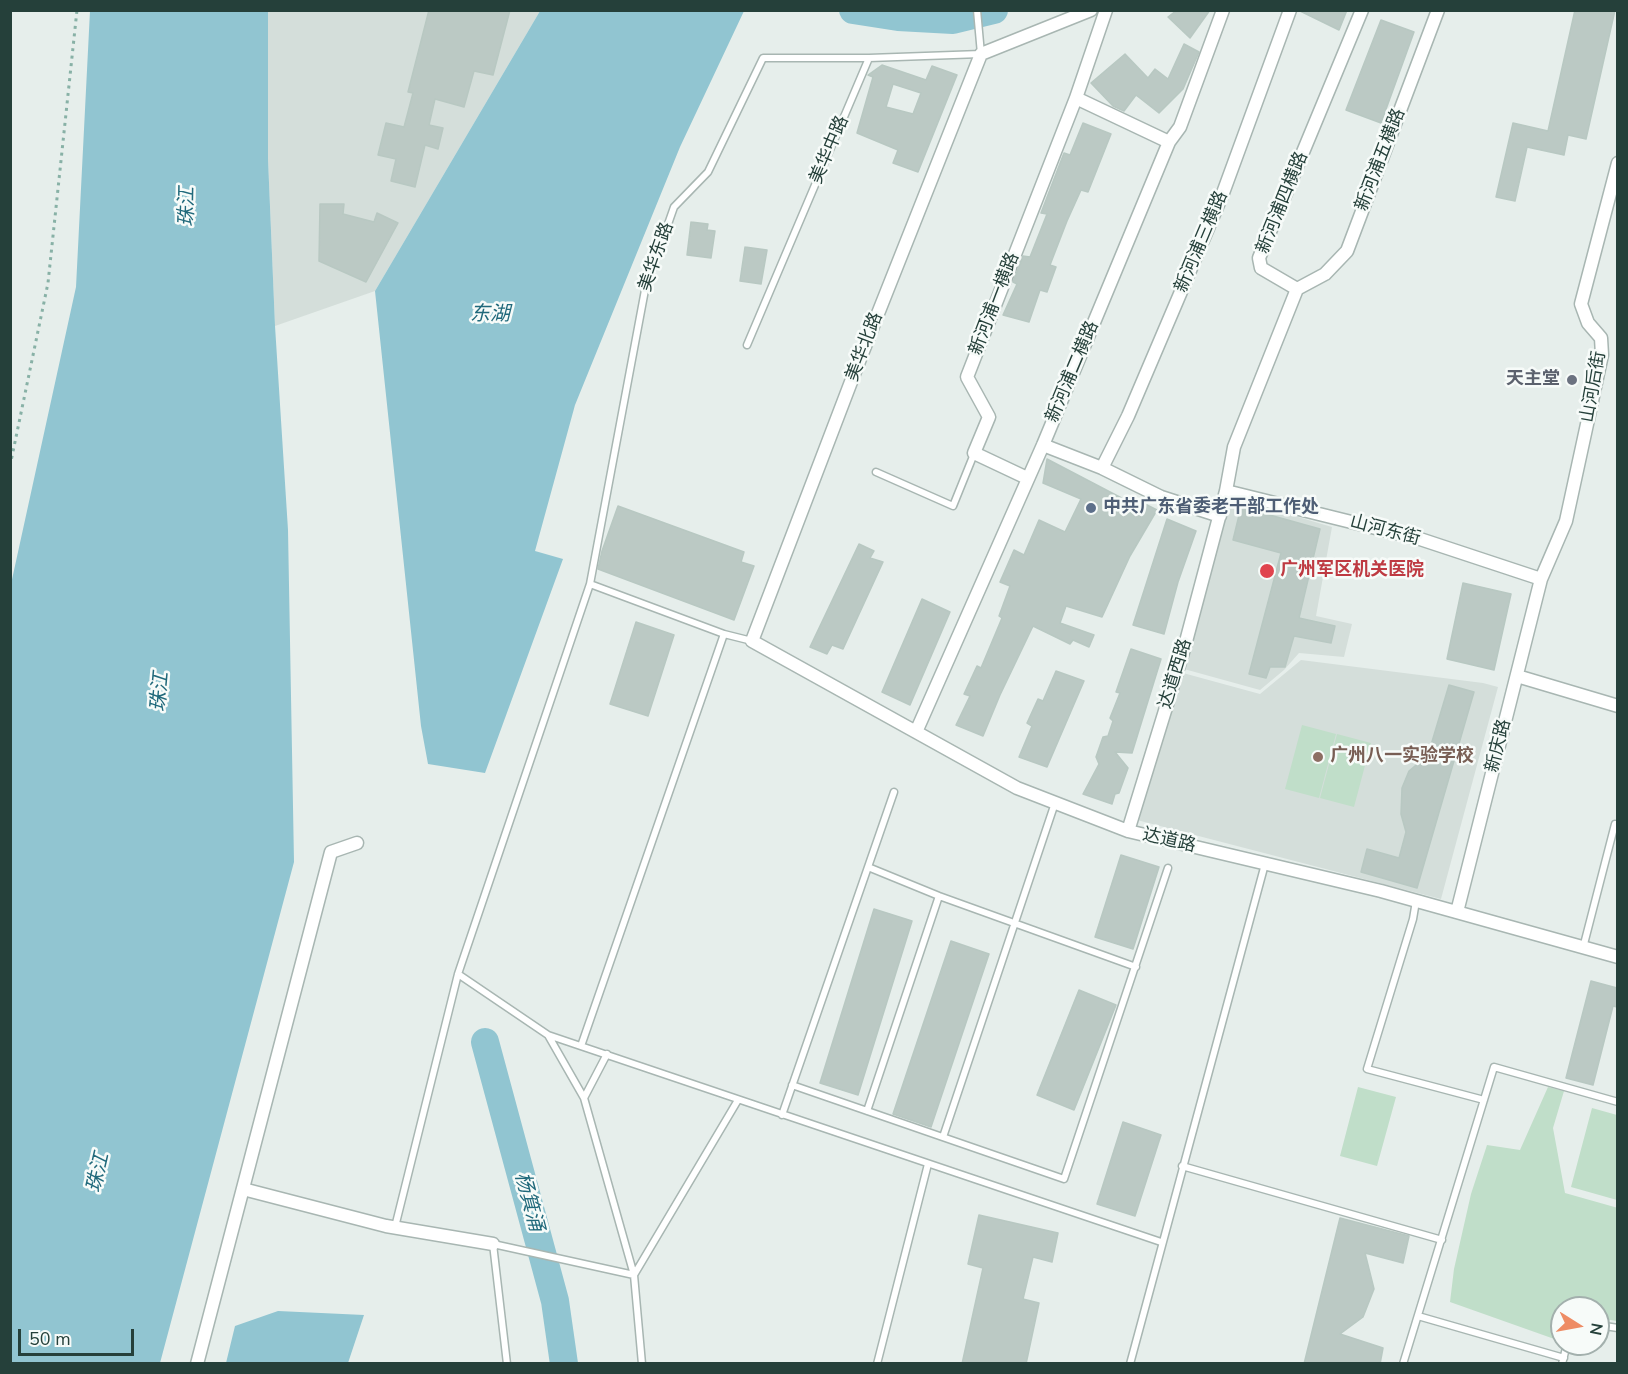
<!DOCTYPE html>
<html>
<head>
<meta charset="utf-8">
<style>
	body { margin:0 }
	#map { position:relative; width:1628px; height:1374px; overflow:hidden; background:#e6eeeb; font-family:"Nunito Sans",sans-serif }
	canvas { display:block }
	.frame { position:absolute; inset:0; border:12px solid #25403a; pointer-events:none }
	.north { position:absolute; left:1550px; top:1296px; width:60px; height:60px; box-sizing:border-box; background:#f7fbf9; border:2px solid #a3b0ad; border-radius:50%; rotate:101deg; font-size:16px; font-weight:700; line-height:24px; text-align:center; color:#25403a }
	.north::after { content:''; display:block; margin:auto; width:21px; height:27px; background:#ee8c65; clip-path:polygon(50% 0,100% 100%,50% 72%,0 100%) }
	.scale { position:absolute; left:18px; top:1329px; width:116px; height:27px; box-sizing:border-box; border:3px solid #25403a; border-top:0; padding-left:8px; font-size:18px; line-height:21px; white-space:nowrap; color:#25403a; -webkit-text-stroke:4px #f7fbf9; paint-order:stroke }
</style>
</head>
<body>
<div id="map">
<canvas width="1628" height="1374"></canvas>
<div class="frame"></div>
<div class="north">N</div>
<div class="scale">50 m</div>
</div>
<script>
const context = document.querySelector('canvas').getContext('2d');
context.lineJoin = 'round';
function fill(path, color) { context.fillStyle = color; context.fill(path, 'evenodd'); }
const toPath = rows => new Path2D(rows.map(r => 'M' + r).join(''));
function stroke(path, color, width, dash) { context.strokeStyle = color; context.lineWidth = width; context.lineCap = dash ? 'butt' : 'round'; context.setLineDash(dash || []); context.stroke(path); }
function label(font, color, halo, rows, align = 'center') {
  context.font = font + ' "Nunito Sans","Noto Sans SC",sans-serif'; context.lineWidth = 5; context.setLineDash([]); context.textBaseline = 'middle'; context.strokeStyle = halo; context.fillStyle = color; for (const [text, x, y, turn = 0] of rows) {
    context.save(); context.translate(x, y); context.rotate((+turn || 0) * Math.PI / 180); context.textAlign = isNaN(turn) ? turn : align; if (halo) context.strokeText(text, 0, 0); context.fillText(text, 0, 0); context.restore();
  }
}
const built = toPath([
	[268,11,540,11,375,291,275,326,268,159],
	[1230,497,1332,527,1316,616,1352,624,1344,657,1299,653,1284,670,1260,690,1184,669],
	[1301,660,1483,683,1498,687,1441,899,1137,820,1183,673,1260,694]
]);
const green = toPath([
	[1302,725,1336,734,1319,798,1285,789],
	[1337,734,1371,743,1354,807,1320,798],
	[1358,1087,1396,1097,1377,1166,1340,1156],
	[1548,1087,1564,1091,1553,1128,1565,1193,1618,1208,1617,1321,1598,1318,1598,1308,1562,1308,1560,1341,1450,1302,1454,1269,1471,1194,1487,1145,1520,1150],
	[1592,1108,1617,1115,1617,1200,1571,1187]
]);
const water = toPath([
	[90,11,268,11,268,159,275,326,288,530,294,862,160,1363,11,1363,11,584,76,287],
	[540,11,744,11,680,147,575,405,535,551,563,559,485,773,428,764,421,726,375,291],
	[278,1311,364,1315,348,1363,226,1363,235,1326]
]);
const river = toPath([
	[853,10,898,17,953,20,994,10],
	[485,1042,555,1301,564,1364]
]);
const building = toPath([
	[429,10,510,10,493,75,474,71,464,107,435,99,429,125,443,128,438,149,425,145,415,187,391,181,396,159,378,155,386,123,404,127,413,93,408,92,429,10],
	[1177,10,1210,10,1190,38,1168,17,1177,10],
	[1298,10,1347,10,1339,30,1298,10],
	[1575,10,1615,10,1586,139,1568,135,1564,155,1527,147,1515,201,1496,197,1513,123,1548,131,1575,10],
	[1381,20,1414,32,1381,123,1346,110,1381,20],
	[1184,44,1199,52,1183,89,1159,113,1136,95,1124,111,1113,106,1091,83,1125,54,1148,78,1155,69,1168,79,1184,44],
	[882,65,926,80,932,66,957,75,918,172,893,163,898,150,857,133,873,77,868,75,882,65],
	[893,84,921,93,913,114,886,107,893,84],
	[1083,123,1111,134,1088,192,1081,190,1067,221,1050,265,1056,267,1047,292,1040,290,1029,322,1003,315,1017,284,1013,282,1023,256,1030,257,1047,214,1041,213,1064,153,1070,155,1083,123],
	[320,204,344,204,343,214,374,222,377,213,398,223,366,282,319,261,320,204],
	[691,222,708,224,707,230,715,231,711,258,687,255,691,222],
	[745,247,767,250,761,284,740,281,745,247],
	[1047,459,1133,504,1135,499,1157,510,1130,556,1102,617,1066,606,1060,623,1094,635,1089,647,1073,640,1070,644,1033,626,1000,695,983,736,956,725,970,696,964,694,977,666,981,668,1002,618,999,616,1010,586,1000,582,1014,550,1024,555,1039,520,1065,532,1081,499,1043,483,1047,459],
	[618,506,744,552,741,562,754,566,734,620,598,569,602,551,618,506],
	[1241,507,1320,529,1299,618,1335,626,1331,643,1294,636,1285,667,1270,667,1266,678,1249,674,1281,553,1233,540,1241,507],
	[1167,519,1196,531,1178,582,1164,634,1133,625,1167,519],
	[859,544,874,551,870,558,883,562,843,649,832,645,827,654,810,647,859,544],
	[1463,583,1511,594,1494,670,1447,659,1463,583],
	[922,599,950,612,910,705,882,692,922,599],
	[636,622,674,635,648,716,610,704,636,622],
	[1131,649,1161,659,1132,753,1115,752,1128,768,1119,793,1115,794,1112,804,1083,794,1099,764,1096,757,1103,737,1108,736,1113,721,1110,718,1120,693,1116,692,1131,649],
	[1056,671,1084,681,1047,767,1019,757,1032,726,1027,723,1038,699,1043,701,1056,671],
	[1449,685,1474,692,1417,888,1361,872,1367,849,1399,858,1406,832,1401,814,1402,788,1409,771,1428,755,1449,685],
	[1121,855,1159,867,1133,949,1095,937,1121,855],
	[874,909,912,921,858,1095,820,1083,874,909],
	[951,941,989,954,931,1127,893,1114,951,941],
	[1591,981,1617,988,1617,1007,1613,1006,1593,1085,1566,1078,1591,981],
	[1079,990,1116,1005,1074,1110,1037,1095,1079,990],
	[1123,1122,1161,1135,1135,1216,1097,1204,1123,1122],
	[979,1215,1058,1233,1052,1262,1033,1257,1023,1299,1039,1303,1026,1364,962,1364,983,1268,968,1264,979,1215],
	[1340,1218,1409,1236,1403,1263,1365,1253,1374,1289,1363,1317,1340,1334,1383,1348,1380,1364,1304,1364,1340,1218]
]);
const path = toPath([
	[10,466,48,283,77,10]
]);
const service = toPath([
	[747,345,869,58,981,54,977,10],
	[876,472,953,506,974,454],
	[590,584,724,634],
	[868,867,939,896,1136,967],
	[1416,901,1413,919,1367,1069,1484,1100],
	[1583,948,1615,824],
	[458,974,548,1035,1161,1242],
	[548,1035,584,1098,634,1275,642,1364],
	[581,1046,724,634,752,641],
	[792,1085,1064,1179,1168,868],
	[584,1098,607,1054],
	[867,1111,939,896],
	[782,1115,894,792],
	[943,1137,1055,803],
	[1182,1166,1442,1240],
	[395,1227,458,974,590,584,645,290,674,207,708,172,763,58,869,58],
	[1418,1316,1564,1358],
	[1598,1325,1618,1328],
	[507,1364,493,1244,634,1275,738,1100],
	[877,1364,928,1164],
	[1130,1364,1265,864],
	[1403,1364,1494,1067,1618,1102],
	[1562,1364,1567,1344]
]);
const minor = toPath([
	[1091,10,981,54,854,374,752,641,1017,788,1128,831,1381,891,1618,957],
	[1106,10,1076,98,1169,142],
	[1297,289,1325,274,1347,251,1438,10],
	[1297,289,1261,268,1259,258,1362,10],
	[1043,445,1102,468,1161,497,1220,516],
	[1102,468,1128,416,1223,193,1290,10],
	[1027,478,974,453,989,417,967,377,1076,98],
	[1226,491,1420,539,1541,579],
	[1517,676,1618,706],
	[916,732,1043,445,1169,142,1180,127,1223,10],
	[1128,831,1184,649,1226,491,1234,447,1297,289],
	[1457,912,1541,579,1566,521,1602,355,1601,338,1588,323,1581,304,1618,163],
	[243,1189,386,1226,493,1244],
	[197,1364,331,852,357,843]
]);
const markers = [
	[1572,380,6,"#6b7280"],
	[1091,508,6,"#5c6f8a"],
	[1267,571,8,"#e0444e"],
	[1318,757,6,"#8d6e63"]
];
const streetNames = [
	["美华中路",830,150,-67],
	["新河浦五横路",1381,160,-69],
	["新河浦四横路",1283,203,-68],
	["新河浦三横路",1202,242,-67],
	["美华东路",657,257,-71],
	["新河浦一横路",995,304,-69],
	["美华北路",865,347,-69],
	["新河浦二横路",1073,372,-67],
	["山河后街",1594,387,-80],
	["山河东街",1385,531,15],
	["达道西路",1176,674,-73],
	["新庆路",1499,746,-76],
	["达道路",1169,841,13]
];
const worshipNames = [
	["天主堂",1560,380]
];
const serviceNames = [
	["中共广东省委老干部工作处",1103,508]
];
const healthNames = [
	["广州军区机关医院",1280,571]
];
const educationNames = [
	["广州八一实验学校",1330,757]
];
const waterNames = [
	["珠江",188,207,-89],
	["东湖",490,315],
	["珠江",161,692,-85],
	["珠江",99,1173,-77],
	["杨箕涌",528,1202,75]
];
fill(built, '#d4deda');
fill(green, '#c0dec9');
fill(water, '#91c5d1');
stroke(river, '#91c5d1', 28);
fill(building, '#bbc9c4');
stroke(building, '#b8c8c2', 1.5);
stroke(service, '#a8b6b2', 9);
stroke(minor, '#a8b6b2', 15);
stroke(path, '#88b1a6', 3, [3, 4.5]);
stroke(service, '#fff', 6);
stroke(minor, '#fff', 12);
for (const [x, y, r, color] of markers) { const dot = new Path2D(); dot.arc(x, y, r, 0, 2 * Math.PI); context.fillStyle = color; context.fill(dot); stroke(dot, '#f7fbf9', 2); }
label('18px', '#25403a', '#f7fbf9', streetNames);
label('bold 18px', '#5b616d', '#f7fbf9', worshipNames, 'right');
label('bold 18px', '#4e5e75', '#f7fbf9', serviceNames, 'left');
label('bold 18px', '#be3a42', '#f7fbf9', healthNames, 'left');
label('bold 18px', '#785e54', '#f7fbf9', educationNames, 'left');
label('italic 20px', '#20697b', '#f7fbf9', waterNames);
</script>
</body>
</html>
